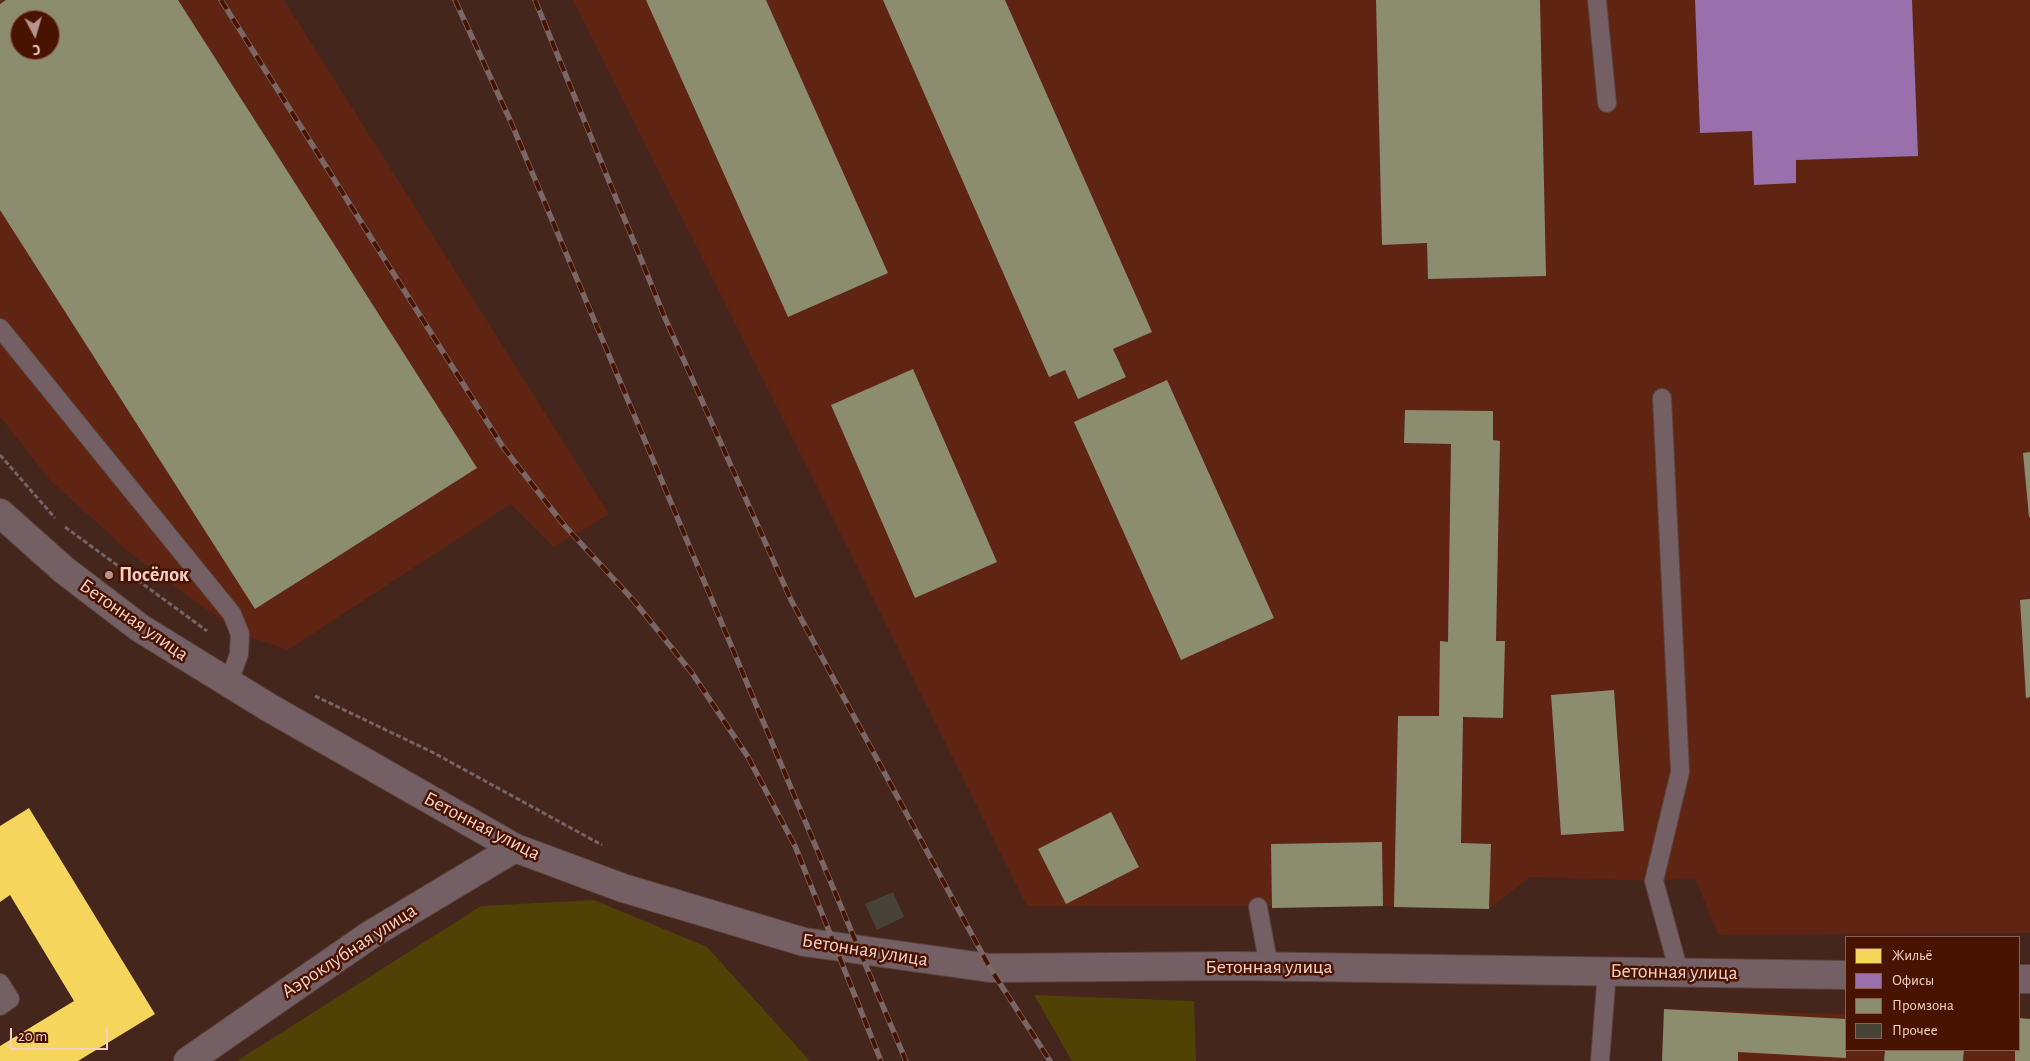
<!DOCTYPE html>
<html>
<head>
<meta charset="utf-8">
<style>
	body { margin:0 }
	#map { position:relative; width:2030px; height:1061px; overflow:hidden; background:#44261d; font-family:"Alegreya Sans",sans-serif }
	canvas { display:block }
	.legend { position:absolute; left:1845px; top:936px; width:175px; height:115px; box-sizing:border-box; background:#491302; border:1px solid #8d5f50; margin:0; padding:6px 9px; list-style:none; font-size:15px; color:#f4d0c6 }
	.legend li { display:flex; align-items:center; gap:10px; height:25px }
	.legend b { width:25px; border:1px solid #8d5f50 }
	.north { position:absolute; left:10px; top:10px; width:50px; height:50px; box-sizing:border-box; background:#491302; border:1px solid #8d5f50; border-radius:50%; rotate:174deg; font-size:14px; font-weight:700; line-height:20px; text-align:center; color:#f4d0c6 }
	.north::after { content:''; display:block; margin:auto; width:18px; height:22px; background:#b6948b; clip-path:polygon(50% 0,100% 100%,50% 72%,0 100%) }
	.scale { position:absolute; left:10px; top:1028px; width:98px; height:22px; box-sizing:border-box; border:2px solid #f4d0c6; border-top:0; padding-left:6px; font-size:15px; line-height:18px; white-space:nowrap; color:#f4d0c6; -webkit-text-stroke:4px #491302; paint-order:stroke }
</style>
</head>
<body>
<div id="map">
<canvas width="2030" height="1061"></canvas>
<ul class="legend">
<li><b style="height:14px;background:#f6d55c"></b>Жильё</li>
<li><b style="height:14px;background:#9970ab"></b>Офисы</li>
<li><b style="height:14px;background:#8c8c6e"></b>Промзона</li>
<li><b style="height:14px;background:#474339"></b>Прочее</li>
</ul>
<div class="north">С</div>
<div class="scale">20 m</div>
</div>
<script>
const context = document.querySelector('canvas').getContext('2d');
context.lineJoin = 'round';
function fill(path, color) { context.fillStyle = color; context.fill(path, 'evenodd'); }
const toPath = rows => new Path2D(rows.map(r => 'M' + r).join(''));
function stroke(path, color, width, dash) { context.strokeStyle = color; context.lineWidth = width; context.lineCap = dash ? 'butt' : 'round'; context.setLineDash(dash || []); context.stroke(path); }
function label(font, color, halo, rows, align = 'center') {
  context.font = font + ' "Alegreya Sans",sans-serif'; context.lineWidth = 5; context.setLineDash([]); context.textBaseline = 'middle'; context.strokeStyle = halo; context.fillStyle = color; for (const [text, x, y, turn = 0] of rows) {
    context.save(); context.translate(x, y); context.rotate((+turn || 0) * Math.PI / 180); context.textAlign = isNaN(turn) ? turn : align; if (halo) context.strokeText(text, 0, 0); context.fillText(text, 0, 0); context.restore();
  }
}
const built = toPath([
	[0,0,284,0,609,514,554,547,511,504,288,650,240,634,131,554,50,480,0,417],
	[20,20,50,20,50,50,20,50],
	[573,0,2030,0,2030,933,1718,935,1695,878,1654,881,1530,877,1489,909,1383,906,1027,906],
	[1664,1009,1846,1014,1846,1050,2019,1050,2019,1018,2030,1019,2030,1061,1662,1061]
]);
const green = toPath([
	[594,900,707,947,810,1061,237,1061,481,906],
	[1034,995,1194,1001,1196,1061,1072,1061]
]);
const homes = toPath([
	[29,808,155,1014,78,1061,0,1061,0,1046,74,1001,10,895,0,902,0,826]
]);
const offices = toPath([
	[1695,0,1912,0,1918,156,1796,160,1796,183,1754,185,1752,131,1700,133]
]);
const industry = toPath([
	[6,0,178,0,477,468,255,609,0,210,0,4],
	[20,20,50,20,50,50,20,50],
	[646,0,766,0,888,273,788,317],
	[883,0,1005,0,1152,332,1113,349,1126,377,1078,399,1065,370,1049,377],
	[1376,0,1540,0,1546,276,1428,279,1427,243,1382,245],
	[913,369,997,562,915,598,831,405],
	[1167,380,1274,618,1181,660,1074,422],
	[1405,410,1493,411,1493,440,1500,441,1496,641,1505,641,1503,718,1463,717,1461,843,1491,844,1489,909,1394,907,1398,716,1439,716,1440,641,1448,642,1451,444,1404,443],
	[2030,452,2030,517,2029,517,2023,453],
	[2030,599,2030,697,2026,698,2020,600],
	[1614,690,1624,831,1561,835,1551,695],
	[1111,812,1139,867,1066,904,1038,849],
	[1382,842,1383,906,1272,908,1271,844],
	[1664,1009,1846,1019,1846,1058,1738,1052,1738,1061,1662,1061],
	[2019,1018,2030,1019,2030,1061,2015,1061,2015,1050,2019,1050],
	[1885,1050,1964,1050,1963,1061,1884,1061]
]);
const building = toPath([
	[893,892,904,917,877,930,865,904]
]);
const path = toPath([
	[0,455,55,518],
	[65,527,207,631],
	[315,696,432,752,602,845]
]);
const service = toPath([
	[1597,0,1607,103],
	[0,328,232,614,240,634,239,654,229,682],
	[1662,398,1680,772,1654,881,1679,972],
	[1258,907,1269,967],
	[0,983,10,999,0,1006],
	[1600,1061,1607,971]
]);
const minor = toPath([
	[188,1061,370,935,515,848]
]);
const tertiary = toPath([
	[0,513,64,570,140,628,268,707,515,848,623,888,804,942,990,968,1236,966,1846,975],
	[2019,979,2030,979]
]);
const rail = toPath([
	[221,0,503,447,564,525,634,601,692,673,748,757,795,846,881,1061],
	[455,0,510,120,906,1061],
	[535,0,665,318,791,600,990,968,1050,1061]
]);
const markers = [
	[109,575,5,"#b6948b"]
];
const poiNames = [
	["Посёлок",119,575]
];
const streetNames = [
	["Бетонная улица",134,620,35],
	["Бетонная улица",482,826,27],
	["Бетонная улица",865,950,9],
	["Аэроклубная улица",349,951,-33],
	["Бетонная улица",1269,967],
	["Бетонная улица",1674,972,1]
];
fill(built, '#5f2412');
fill(green, '#504205');
fill(homes, '#f6d55c');
fill(offices, '#9970ab');
fill(industry, '#8c8c6e');
fill(building, '#474339');
stroke(service, '#5d433b', 20);
stroke(minor, '#5d433b', 30);
stroke(tertiary, '#5d433b', 30);
stroke(path, '#776364', 3, [5, 2.5]);
stroke(service, '#735f64', 18);
stroke(minor, '#735f64', 28);
stroke(tertiary, '#735f64', 28);
stroke(rail, '#7a6664', 5.5);
stroke(rail, '#491302', 4, [11]);
for (const [x, y, r, color] of markers) { const dot = new Path2D(); dot.arc(x, y, r, 0, 2 * Math.PI); context.fillStyle = color; context.fill(dot); stroke(dot, '#491302', 2); }
label('bold 20px', '#f4d0c6', '#491302', poiNames, 'left');
label('20px', '#f4d0c6', '#491302', streetNames);
</script>
</body>
</html>
